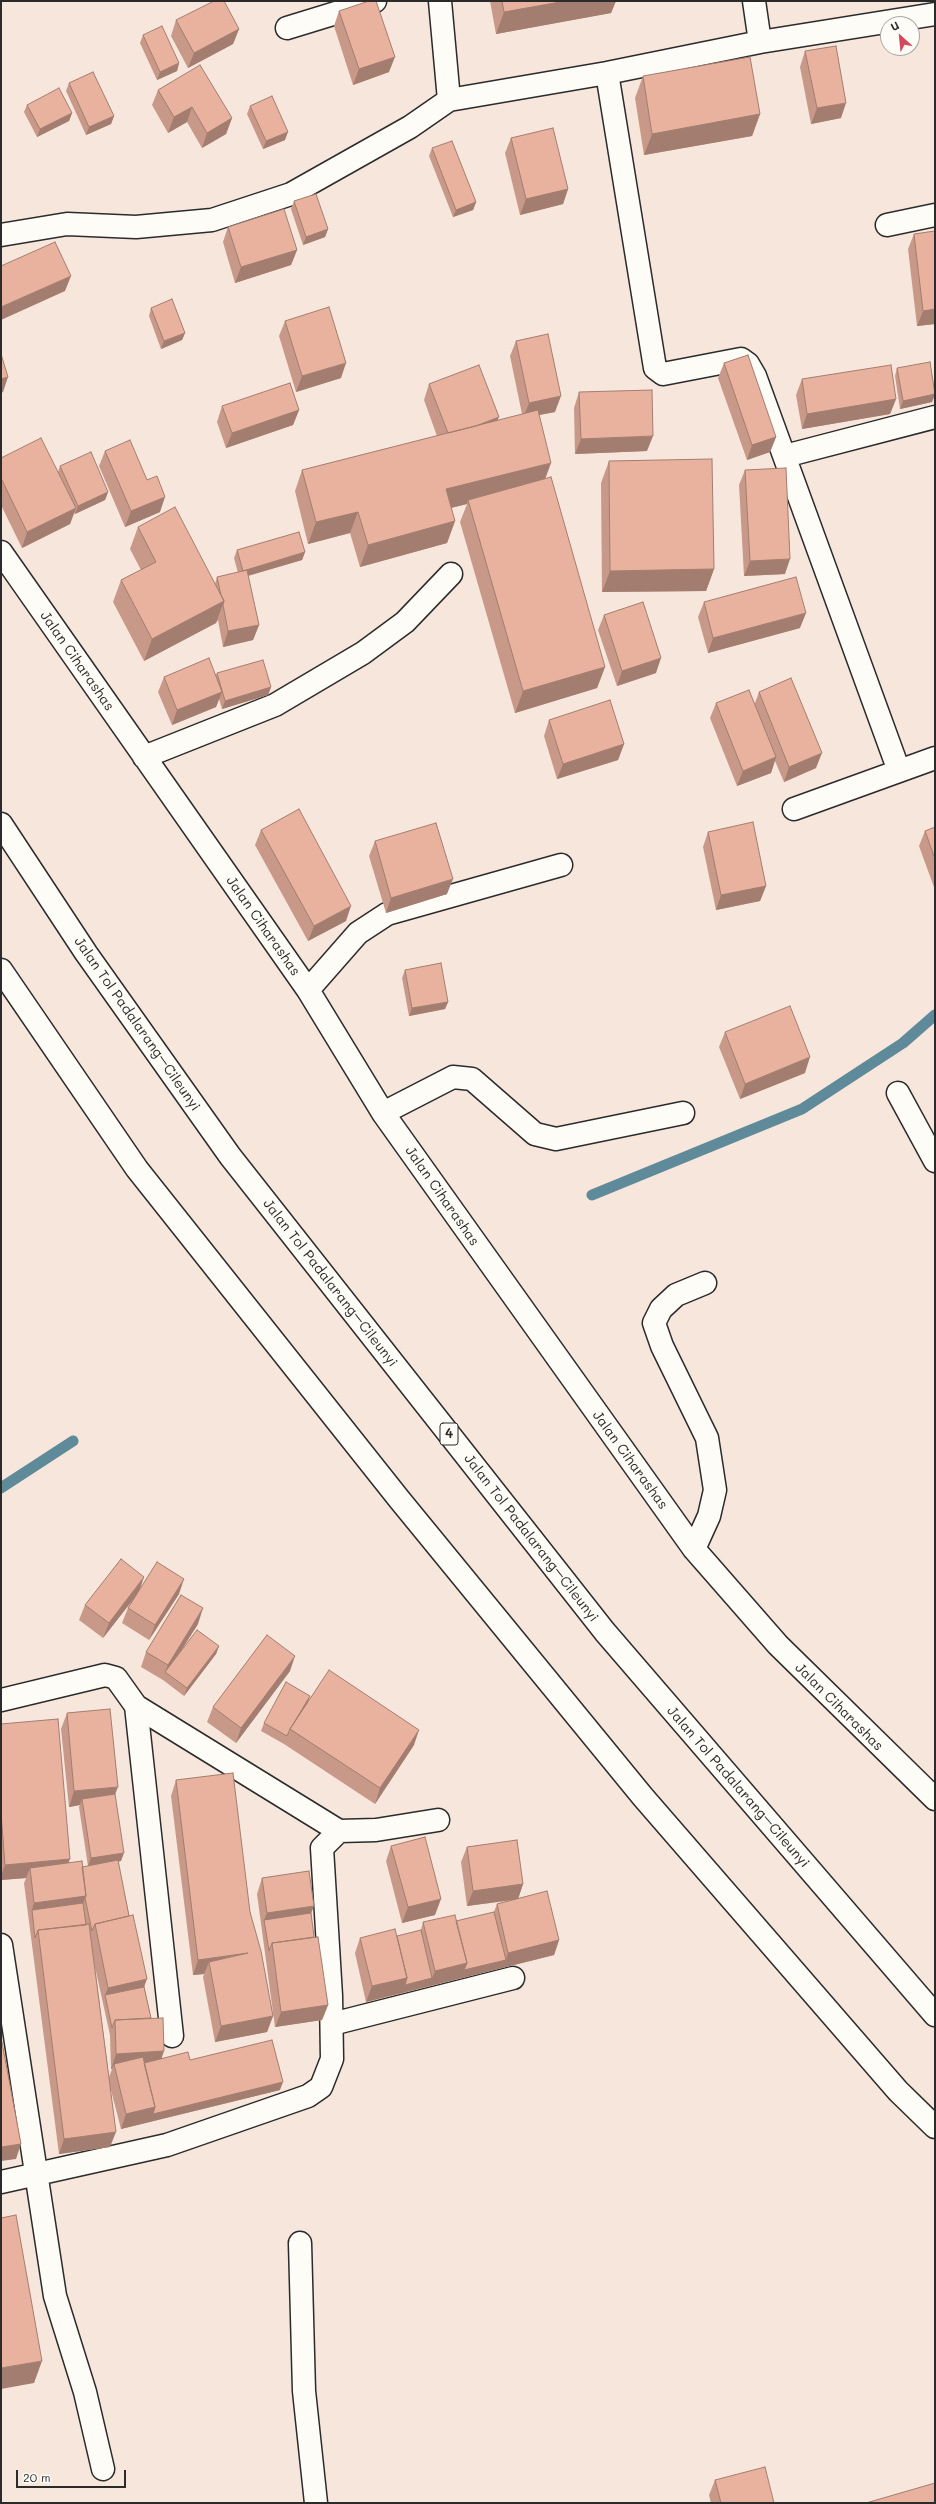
<!DOCTYPE html>
<html>
<head>
<meta charset="utf-8">
<style>
	body { margin:0 }
	#map { position:relative; width:936px; height:2504px; overflow:hidden; background:#f7e6dc; font-family:Mali,sans-serif }
	canvas { display:block }
	.frame { position:absolute; inset:0; border:2px solid #2b2b2b; pointer-events:none }
	.north { position:absolute; left:880px; top:16px; width:40px; height:40px; box-sizing:border-box; background:#fdfcf7; border:1px solid #a9a8a5; border-radius:50%; rotate:333deg; font-size:11px; font-weight:700; line-height:16px; text-align:center; color:#2b2b2b }
	.north::after { content:''; display:block; margin:auto; width:14px; height:18px; background:#d1495b; clip-path:polygon(50% 0,100% 100%,50% 72%,0 100%) }
	.scale { position:absolute; left:16px; top:2470px; width:110px; height:18px; box-sizing:border-box; border:2px solid #2b2b2b; border-top:0; padding-left:5px; font-size:12px; line-height:14px; white-space:nowrap; color:#2b2b2b; -webkit-text-stroke:3px #fdfcf7; paint-order:stroke }
</style>
</head>
<body>
<div id="map">
<canvas width="936" height="2504"></canvas>
<div class="frame"></div>
<div class="north">U</div>
<div class="scale">20 m</div>
</div>
<script>
const context = document.querySelector('canvas').getContext('2d');
context.lineJoin = 'round';
const toPath = rows => new Path2D(rows.map(r => 'M' + r).join(''));
function stroke(path, color, width, dash) { context.strokeStyle = color; context.lineWidth = width; context.lineCap = dash ? 'butt' : 'round'; context.setLineDash(dash || []); context.stroke(path); }
function fill(path, color) { context.fillStyle = color; context.fill(path, 'evenodd'); }
function label(font, color, halo, rows, align = 'center') {
  context.font = font + ' Mali,sans-serif'; context.lineWidth = 3; context.setLineDash([]); context.textBaseline = 'middle'; context.strokeStyle = halo; context.fillStyle = color; for (const [text, x, y, turn = 0] of rows) {
    context.save(); context.translate(x, y); context.rotate((+turn || 0) * Math.PI / 180); context.textAlign = isNaN(turn) ? turn : align; if (halo) context.strokeText(text, 0, 0); context.fillText(text, 0, 0); context.restore();
  }
}
const stream = toPath([
	[592,1195,802,1109,903,1043,935,1015],
	[1,1488,73,1441]
]);
const minor = toPath([
	[440,1,449,100],
	[754,1,760,42],
	[287,28,375,1],
	[607,73,655,368,663,374,741,359,748,364,755,376,899,771],
	[887,225,935,215],
	[1,235,67,224,136,227,212,220,291,194,410,127,449,100,607,73,760,42,935,14],
	[785,456,935,417],
	[1,552,308,990,383,1113,694,1549,778,1645,935,1799],
	[144,757,275,705,363,653,405,622,451,574],
	[794,809,935,758],
	[308,990,358,933,387,914,561,865],
	[898,1093,935,1161],
	[383,1113,453,1077,472,1079,535,1134,556,1139,683,1113],
	[694,1549,709,1516,715,1490,707,1438,662,1346,654,1323,661,1309,676,1295,705,1283],
	[1,1700,105,1675,116,1678,136,1706,172,2036],
	[136,1706,339,1831],
	[1,1945,55,2296,85,2392,103,2469],
	[332,2024,513,1978],
	[1,2182,167,2145,308,2096,321,2087,332,2059,331,1996,322,1848,339,1831,376,1830,438,1820],
	[300,2243,304,2391,316,2503]
]);
const highway = toPath([
	[1,824,86,953,230,1156,605,1632,935,2015],
	[1,970,137,1169,399,1499,643,1797,898,2091,935,2127]
]);
const wall = toPath([
	[490,1,616,1,611,13,496,34],
	[339,11,389,72,353,85,334,26],
	[176,20,239,29,233,44,188,68,171,36],
	[143,35,179,63,177,71,157,80,140,43],
	[805,51,841,118,811,124,800,67],
	[643,76,760,114,752,136,644,155,635,98],
	[69,83,114,116,111,124,86,135,66,91],
	[158,90,232,118,226,134,202,148,187,122,168,133,152,105],
	[27,105,72,113,69,121,37,137,24,112],
	[250,106,285,140,263,149,247,114],
	[511,138,568,189,563,204,520,215,505,153],
	[432,148,476,202,473,210,453,217,429,156],
	[294,201,328,229,325,237,303,245,291,209],
	[228,227,297,250,291,265,235,283,223,242],
	[914,234,935,324,917,326,908,249],
	[151,308,185,333,182,340,161,349,149,316],
	[285,321,341,378,296,392,279,336],
	[516,341,555,412,539,415,545,478,605,667,597,688,515,713,460,522,467,504,451,508,455,521,447,543,360,567,350,533,308,544,295,491,302,470,437,436,424,400,429,384,497,421,522,414,510,356],
	[724,363,776,437,770,452,747,460,718,378],
	[897,368,935,392,935,395,932,402,900,409,895,376],
	[802,379,896,399,890,414,802,429,796,395],
	[579,392,647,451,575,454,574,408],
	[222,406,299,410,293,425,226,448,217,422],
	[105,451,147,480,160,512,125,527,99,466],
	[1,458,58,472,60,466,108,492,105,500,75,514,74,513,70,524,22,548,1,505],
	[609,461,714,569,706,591,602,592,601,483],
	[745,470,785,574,744,576,739,485],
	[138,527,215,584,217,577,238,573,234,558,237,550,305,552,302,560,248,576,259,625,253,640,223,647,218,620,216,623,144,661,113,602,121,580,141,570,130,549],
	[704,602,800,628,708,653,698,617],
	[604,615,656,673,617,686,598,630],
	[217,673,271,687,268,695,222,709,219,699,216,707,172,725,158,692,164,677,216,675],
	[759,692,816,768,784,782,775,761,771,773,737,786,710,718,716,703,755,703],
	[549,720,624,744,618,760,557,779,544,736],
	[935,827,935,890,919,846,925,831],
	[261,830,346,921,308,941,255,845],
	[708,832,766,886,760,901,716,910,703,847],
	[375,841,447,894,386,913,369,856],
	[405,970,448,1002,445,1009,409,1016,402,978],
	[725,1032,805,1073,740,1099,719,1047],
	[140,1589,179,1594,149,1640,122,1623,128,1608,134,1598,103,1638,79,1620,85,1605],
	[198,1624,178,1655,219,1646,216,1654,184,1696,163,1680,141,1667,146,1652],
	[290,1671,236,1743,207,1722,213,1707],
	[310,1696,307,1703,414,1745,375,1804,284,1744,261,1731,264,1723],
	[67,1713,115,1794,121,1861,118,1862,151,2018,162,2059,190,2060,280,2090,121,2129,111,2090,110,2147,59,2154,24,1883,26,1878,1,1880,1,1724,69,1862,82,1867,92,1865,88,1866,79,1807,80,1805,69,1807,61,1729],
	[95,1967,110,2035,111,2069,112,2069,109,2077],
	[176,1780,250,1912,273,2016,267,2032,215,2042,203,1977,204,1974,193,1975,171,1796],
	[391,1846,435,1915,402,1923,386,1861],
	[467,1847,523,1884,518,1899,559,1940,554,1955,366,2002,355,1953,360,1938,397,1936,421,1930,423,1922,456,1921,494,1912,497,1904,515,1900,467,1906,461,1862],
	[262,1878,311,1913,314,1937,328,2005,322,2020,275,2027,257,1894],
	[715,2480,774,2503,711,2503,709,2495]
]);
const shadedWall = toPath([
	[566,1,616,1,611,13,496,34,504,12],
	[239,29,233,44,188,68,194,53],
	[395,57,389,72,353,85,359,69],
	[179,63,177,71,157,80,160,72],
	[846,103,841,118,811,124,817,108],
	[192,107,187,122,168,133,174,117],
	[72,113,69,121,37,137,40,129],
	[760,114,752,136,644,155,652,134],
	[114,116,111,124,86,135,89,127],
	[232,118,226,134,202,148,207,133],
	[288,132,285,140,263,149,266,141],
	[568,189,563,204,520,215,526,199],
	[476,202,473,210,453,217,456,210],
	[328,229,325,237,303,245,306,237],
	[297,250,291,265,235,283,241,267],
	[71,276,65,291,1,320,1,307],
	[935,309,935,324,917,326,923,311],
	[185,333,182,340,161,349,164,341],
	[346,363,341,378,296,392,302,376],
	[8,377,3,392,1,393,1,379],
	[935,394,932,402,900,409,903,401],
	[561,396,555,412,523,418,529,403],
	[896,399,890,414,802,429,807,414],
	[299,410,293,425,226,448,232,433],
	[499,417,493,432,449,436],
	[653,436,647,451,575,454,581,439],
	[776,437,770,452,747,460,752,445],
	[551,463,543,485,468,500,467,504,438,511,446,489],
	[108,492,105,500,75,514,78,506],
	[165,497,160,512,125,527,131,511],
	[76,508,70,524,22,548,27,532],
	[358,512,350,533,308,544,316,522],
	[455,521,447,543,360,567,368,545],
	[305,552,302,560,240,578,243,571],
	[790,559,785,574,744,576,750,561],
	[714,569,706,591,602,592,610,571],
	[224,601,216,623,144,661,152,639],
	[806,613,800,628,708,653,713,638],
	[259,625,253,640,223,647,228,631],
	[661,658,656,673,617,686,622,671],
	[605,667,597,688,515,713,523,691],
	[271,687,268,695,222,709,225,701],
	[222,692,216,707,172,725,177,710],
	[624,744,618,760,557,779,563,764],
	[822,753,816,768,784,782,789,767],
	[776,757,771,773,737,786,743,771],
	[453,879,447,894,386,913,391,898],
	[766,886,760,901,716,910,721,895],
	[351,906,346,921,308,941,314,926],
	[448,1002,445,1009,409,1016,412,1008],
	[810,1057,805,1073,740,1099,745,1084],
	[144,1577,139,1592,103,1638,109,1623],
	[184,1579,179,1594,149,1640,155,1625],
	[203,1608,198,1624,167,1673,165,1672,168,1665],
	[219,1646,216,1654,184,1696,187,1688],
	[295,1656,290,1671,236,1743,241,1728],
	[310,1696,307,1704,291,1729],
	[419,1730,414,1745,375,1804,380,1788],
	[118,1787,112,1802,82,1799,80,1805,69,1807,74,1791],
	[124,1853,121,1861,88,1866,91,1858],
	[70,1859,64,1874,30,1868,26,1878,1,1880,1,1876,5,1865],
	[523,1884,518,1899,467,1906,473,1891],
	[86,1896,80,1911,32,1910,34,1903],
	[441,1899,435,1915,402,1923,408,1907],
	[314,1906,308,1921,264,1920,267,1913],
	[559,1940,554,1955,366,2002,372,1986,407,1978,432,1978,435,1971,467,1963,506,1960,508,1953],
	[248,1953,209,1962,204,1974,193,1975,198,1960],
	[147,1979,141,1995,105,1995,108,1988],
	[328,2005,322,2020,275,2027,281,2012],
	[273,2016,267,2032,215,2042,221,2026],
	[164,2051,159,2066,114,2064,112,2069,111,2069,116,2054],
	[283,2082,280,2090,121,2129,126,2114,155,2107],
	[116,2132,110,2147,59,2154,64,2139],
	[21,2144,16,2159,1,2161,1,2147],
	[42,2361,34,2383,1,2389,1,2368]
]);
const building = toPath([
	[214,1,224,1,239,29,194,53,176,20,214,1],
	[369,1,376,1,395,57,359,69,339,11,369,1],
	[502,1,566,1,504,12,502,1],
	[162,26,179,63,160,72,143,35,162,26],
	[836,46,846,103,817,108,805,51,836,46],
	[750,57,760,114,652,134,643,76,750,57],
	[200,65,232,118,207,133,192,107,174,117,158,90,200,65],
	[93,72,114,116,89,127,69,83,93,72],
	[59,88,72,113,40,129,27,105,59,88],
	[272,96,288,132,266,141,250,106,272,96],
	[553,128,568,189,526,199,511,138,553,128],
	[452,141,476,202,456,210,432,148,452,141],
	[316,194,328,229,306,237,294,201,316,194],
	[284,209,297,250,241,267,228,227,284,209],
	[935,231,935,309,923,311,914,234,935,231],
	[55,242,71,276,1,307,1,266,55,242],
	[172,299,185,333,164,341,151,308,172,299],
	[329,307,346,363,302,376,285,321,329,307],
	[548,334,561,396,529,403,516,341,548,334],
	[1,354,8,377,1,379,1,354],
	[748,355,776,437,752,445,724,363,748,355],
	[930,362,935,394,903,401,897,368,930,362],
	[479,365,499,417,476,426,448,433,429,384,479,365],
	[891,365,896,399,807,414,802,379,891,365],
	[290,383,299,410,232,433,222,406,290,383],
	[652,390,653,436,581,439,579,392,652,390],
	[538,410,551,463,446,489,455,521,368,545,358,512,316,522,302,470,538,410],
	[41,438,76,508,27,532,1,478,1,458,41,438],
	[130,440,147,480,157,476,165,497,131,511,105,451,130,440],
	[91,452,108,492,78,506,60,466,91,452],
	[712,459,714,569,610,571,609,461,712,459],
	[786,468,790,559,750,561,745,470,786,468],
	[551,477,605,667,523,691,468,500,551,477],
	[175,507,224,601,152,639,121,580,156,562,138,527,175,507],
	[299,532,305,552,243,571,237,550,299,532],
	[247,570,259,625,228,631,223,605,224,601,221,595,217,577,247,570],
	[796,577,806,613,713,638,704,602,796,577],
	[643,602,661,658,622,671,604,615,643,602],
	[209,658,222,692,177,710,164,677,209,658],
	[263,660,271,687,225,701,217,673,263,660],
	[791,678,822,753,789,767,759,692,791,678],
	[749,690,776,757,743,771,716,703,749,690],
	[610,700,624,744,563,764,549,720,610,700],
	[299,809,351,906,314,926,261,830,299,809],
	[753,822,766,886,721,895,708,832,753,822],
	[436,823,453,879,391,898,375,841,436,823],
	[935,827,935,859,925,831,935,827],
	[441,963,448,1002,412,1008,405,970,441,963],
	[790,1006,810,1057,745,1084,725,1032,790,1006],
	[121,1559,144,1577,109,1623,85,1605,121,1559],
	[157,1562,184,1579,155,1625,128,1608,157,1562],
	[181,1595,203,1608,168,1665,146,1652,181,1595],
	[197,1630,219,1646,187,1688,165,1672,197,1630],
	[267,1635,295,1656,241,1728,213,1707,267,1635],
	[329,1670,419,1730,380,1788,290,1729,329,1670],
	[286,1682,310,1696,298,1716,290,1729,287,1736,264,1723,286,1682],
	[110,1709,118,1787,74,1791,67,1713,110,1709],
	[58,1719,70,1859,5,1865,1,1813,1,1724,58,1719],
	[233,1773,250,1912,261,1951,273,2016,221,2026,209,1962,248,1953,198,1960,176,1780,233,1773],
	[115,1794,124,1853,91,1858,82,1799,115,1794],
	[425,1837,441,1899,408,1907,391,1846,425,1837],
	[517,1840,523,1884,473,1891,467,1847,517,1840],
	[118,1860,129,1916,95,1924,92,1931,85,1898,86,1896,82,1867,118,1860],
	[82,1861,86,1896,34,1903,30,1868,82,1861],
	[309,1871,314,1906,267,1913,262,1878,309,1871],
	[547,1891,559,1940,508,1953,497,1904,547,1891],
	[83,1903,86,1925,38,1930,35,1938,32,1910,83,1903],
	[494,1912,506,1960,464,1970,467,1963,456,1921,494,1912],
	[311,1913,314,1937,272,1943,269,1951,264,1920,311,1913],
	[133,1915,147,1979,108,1988,95,1924,133,1915],
	[455,1915,467,1963,435,1971,423,1922,455,1915],
	[89,1924,116,2132,64,2139,38,1930,89,1924],
	[395,1929,407,1978,372,1986,360,1938,395,1929],
	[421,1930,432,1978,405,1985,407,1978,397,1936,421,1930],
	[318,1937,328,2005,281,2012,272,1943,318,1937],
	[144,1987,151,2018,115,2020,112,2028,105,1995,144,1987],
	[163,2018,164,2051,116,2054,115,2020,163,2018],
	[1,2037,21,2144,1,2147,1,2037],
	[272,2040,283,2082,153,2114,155,2107,144,2063,188,2052,190,2060,272,2040],
	[143,2057,155,2107,126,2114,114,2064,143,2057],
	[16,2215,42,2361,1,2368,1,2218,16,2215],
	[765,2467,774,2503,721,2503,715,2480,765,2467],
	[935,2483,935,2503,866,2503,935,2483]
]);
const shields = [
	[449,1434,18]
];
const shieldNames = [
	["4",449,1434]
];
const streetNames = [
	["Jalan Ciharashas",77,661,55],
	["Jalan Ciharashas",263,926,55],
	["Jalan Tol Padalarang–Cileunyi",137,1024,55],
	["Jalan Ciharashas",442,1196,55],
	["Jalan Tol Padalarang–Cileunyi",330,1283,52],
	["Jalan Ciharashas",630,1460,54],
	["Jalan Tol Padalarang–Cileunyi",531,1538,52],
	["Jalan Ciharashas",839,1707,45],
	["Jalan Tol Padalarang–Cileunyi",738,1787,49]
];
stroke(stream, '#5f8a99', 11);
stroke(minor, '#2b2b2b', 25);
stroke(highway, '#2b2b2b', 25);
stroke(minor, '#fdfcf7', 22);
stroke(highway, '#fdfcf7', 22);
fill(wall, '#c89988');
fill(shadedWall, '#a37d6f');
fill(building, '#e9b29e');
stroke(building, '#a37d6f', 1);
for (const [x, y, w] of shields) { const box = new Path2D(); box.roundRect(x - w / 2, y - 11, w, 22, 3); context.fillStyle = '#fdfcf7'; context.fill(box); stroke(box, '#2b2b2b', 1); }
label('bold 13px', '#2b2b2b', null, shieldNames);
label('14px', '#2b2b2b', '#fdfcf7', streetNames);
</script>
</body>
</html>
